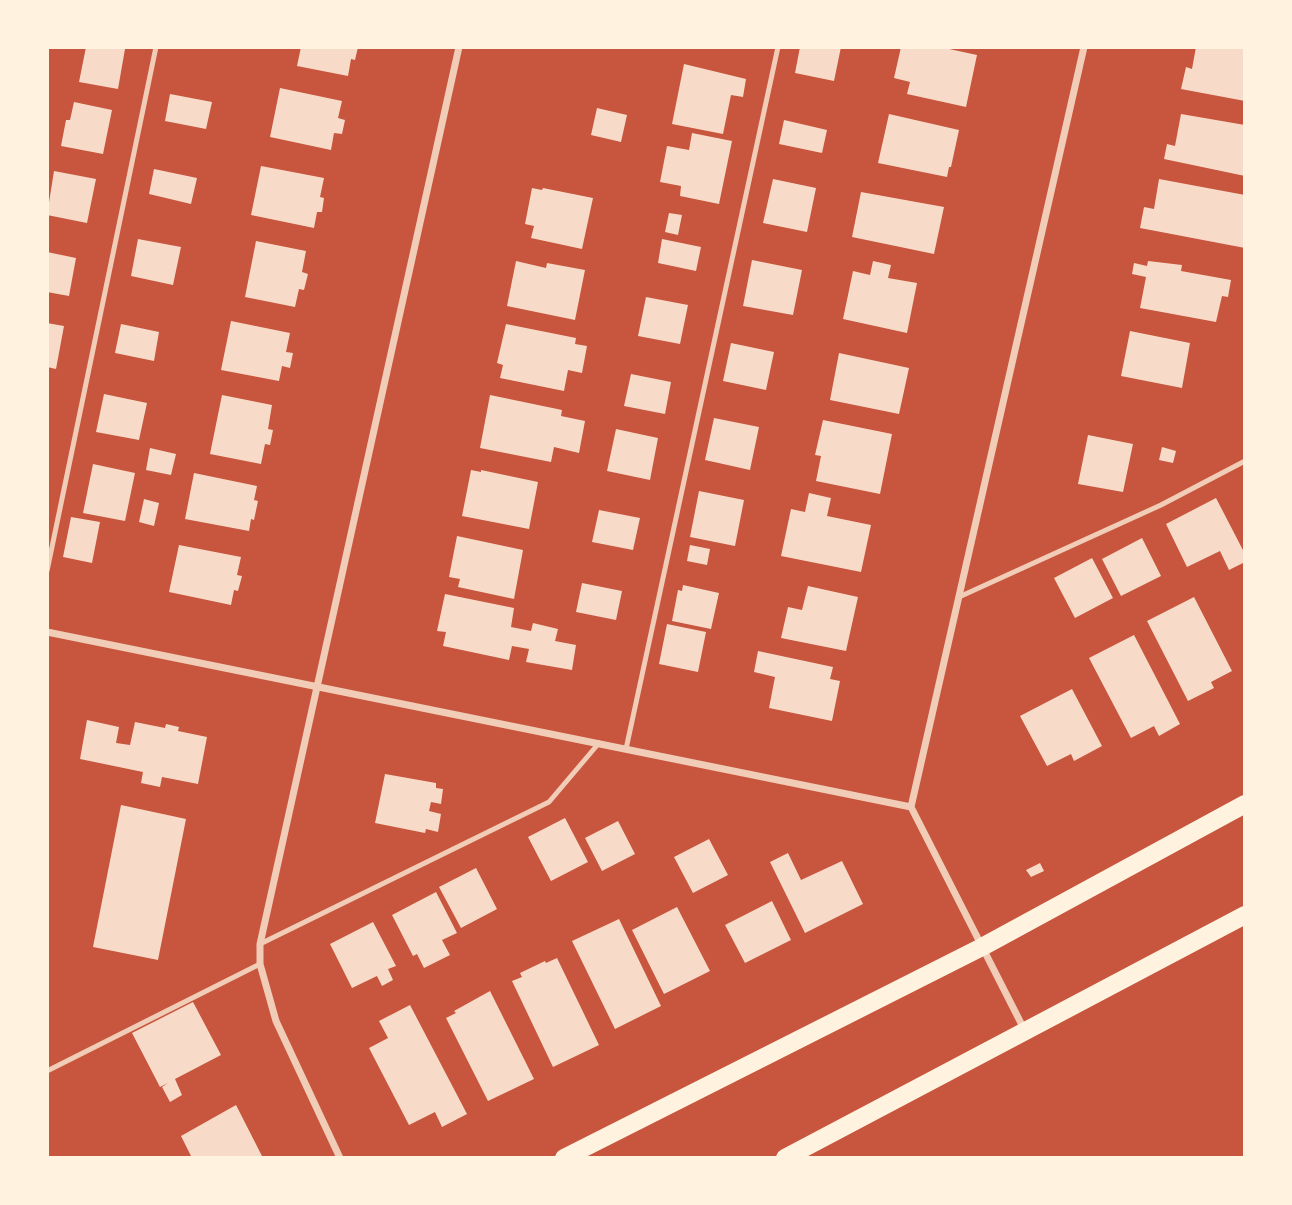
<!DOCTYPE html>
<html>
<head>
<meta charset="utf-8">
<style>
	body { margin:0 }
	#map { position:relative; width:1292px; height:1205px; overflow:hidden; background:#c8553d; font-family:"Archivo Narrow",sans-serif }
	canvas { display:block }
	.frame { position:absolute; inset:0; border:49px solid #fff3e0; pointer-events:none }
</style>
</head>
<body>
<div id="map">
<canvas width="1292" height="1205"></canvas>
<div class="frame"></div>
</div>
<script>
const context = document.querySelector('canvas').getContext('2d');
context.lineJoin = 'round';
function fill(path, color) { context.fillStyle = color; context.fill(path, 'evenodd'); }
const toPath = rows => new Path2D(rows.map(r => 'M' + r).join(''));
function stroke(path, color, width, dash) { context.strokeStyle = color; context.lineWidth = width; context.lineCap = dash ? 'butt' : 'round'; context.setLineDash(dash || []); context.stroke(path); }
const building = toPath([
	[86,47,125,49,118,89,79,82],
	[301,47,358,47,355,60,351,59,348,76,297,66],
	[800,47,841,47,834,81,795,73],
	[901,47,917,49,917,47,940,47,977,55,966,107,907,94,910,82,894,78],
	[1196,47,1245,47,1245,101,1181,89,1186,67,1192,69],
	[684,64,746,79,743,97,731,95,723,134,672,124],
	[280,88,342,101,338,118,345,120,342,134,334,133,331,150,270,137],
	[170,94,212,102,206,129,165,121],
	[74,102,112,110,103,154,61,146,66,120,70,120],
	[597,108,627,115,621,142,591,135],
	[889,114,959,130,951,167,949,167,947,177,878,163],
	[1181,114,1245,125,1245,176,1164,159,1167,144,1175,146],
	[784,120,827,130,822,153,779,144],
	[692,133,732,141,719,204,680,196,681,186,660,182,667,146,689,150],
	[261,166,324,178,320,197,324,198,322,212,317,212,314,228,251,215],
	[154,169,197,178,191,204,149,194],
	[54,171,96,179,87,223,47,215],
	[773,179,816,188,807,232,763,223],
	[1159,179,1245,195,1245,248,1140,228,1144,207,1154,209],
	[532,188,542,190,543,188,593,198,582,249,531,238,534,226,525,224],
	[861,192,944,207,934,254,852,237],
	[669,213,682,215,678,235,665,232],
	[138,239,181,247,173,285,131,276],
	[662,239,701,247,696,271,658,263],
	[256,241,306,251,302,272,308,274,304,290,299,289,295,307,245,297],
	[47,252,76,258,69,296,47,292],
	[752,260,802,270,793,315,743,306],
	[516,261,546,268,547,263,585,270,575,320,507,306],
	[873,261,891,265,888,278,917,283,907,333,843,319,853,271,870,275],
	[1148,261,1182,265,1181,271,1231,280,1228,297,1222,296,1216,322,1140,308,1146,277,1132,274,1134,263,1147,266],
	[646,297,688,305,680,344,638,336],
	[231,321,290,333,286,352,293,353,290,368,282,366,279,381,221,370],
	[47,323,64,326,56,369,47,367],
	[121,324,159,332,154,361,115,353],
	[506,324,576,338,575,344,587,346,582,373,568,370,564,391,500,378,503,365,497,363],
	[1130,331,1190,343,1182,388,1121,376],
	[731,343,774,352,766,390,723,381],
	[839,353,909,368,899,414,830,400],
	[631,374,671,382,665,414,624,406],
	[104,394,147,403,139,440,96,432],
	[222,395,272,405,268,429,273,430,270,445,265,444,261,464,210,454],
	[490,395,562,410,561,416,585,421,579,453,554,447,551,462,480,448],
	[714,418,759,427,750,470,705,460],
	[823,420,892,434,880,494,816,481,821,456,815,455],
	[616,429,658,438,650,480,607,471],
	[1088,435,1133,444,1123,492,1078,484],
	[1162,447,1176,451,1173,463,1159,460],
	[150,448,176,454,171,475,146,470],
	[93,464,135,473,125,521,83,513],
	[471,470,481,472,481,470,538,482,529,529,462,516],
	[194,473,257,486,254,500,258,501,254,520,251,519,249,531,185,519],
	[699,491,744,500,735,546,690,537],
	[809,493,831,498,827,516,871,525,861,572,781,556,791,509,805,512],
	[1216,498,1245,554,1245,562,1229,570,1220,551,1187,567,1166,524],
	[144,499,159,503,154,526,139,522],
	[599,510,640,518,633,550,592,542],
	[71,517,100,522,92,563,63,557],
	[457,536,523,550,514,599,458,587,460,579,449,577],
	[1142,538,1161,576,1121,596,1102,559],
	[179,545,241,557,237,575,242,576,238,591,234,590,231,605,169,592],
	[690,545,710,549,707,565,687,561],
	[1092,558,1113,598,1075,618,1054,578],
	[582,583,622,591,616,620,576,612],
	[683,585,719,593,711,629,672,621,678,590,682,591],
	[808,586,858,597,846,651,781,638,788,607,802,610],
	[445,594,514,608,511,627,531,631,533,623,558,629,555,641,576,645,572,670,526,662,529,649,512,646,509,660,443,646,446,632,437,631],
	[1194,597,1232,671,1211,682,1214,688,1188,701,1147,621],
	[667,624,706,632,698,672,659,664],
	[1134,635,1180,724,1159,736,1154,726,1131,738,1089,658],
	[758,651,833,667,830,679,840,681,832,721,769,708,775,677,754,672],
	[1072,689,1102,746,1074,761,1071,754,1047,766,1020,716],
	[87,720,119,727,116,743,130,745,135,722,165,728,166,724,179,727,178,731,207,737,198,784,162,777,160,787,141,783,143,772,80,759],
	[385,774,436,783,436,788,443,789,441,804,431,802,429,811,441,814,438,832,426,829,425,833,375,823],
	[121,805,186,819,158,960,93,947],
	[565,818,588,862,551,881,528,837],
	[618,821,635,854,602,871,585,838],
	[709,839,728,875,693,893,674,857],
	[788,853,801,880,842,861,863,904,805,933,770,862],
	[1040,863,1044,871,1031,877,1026,870],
	[476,868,497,909,461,928,439,887],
	[436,892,457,933,442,940,450,955,424,968,417,954,413,956,392,915],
	[772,901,791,940,745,963,725,925],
	[677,907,710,971,664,994,632,930],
	[619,919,661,1006,615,1029,572,941],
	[373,922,396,966,388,969,393,980,382,986,377,976,352,988,330,944],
	[557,958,599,1045,553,1067,512,981,522,977,520,973,545,961,546,963],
	[490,991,534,1079,488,1101,446,1018,456,1013,454,1011],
	[193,1002,221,1055,175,1079,182,1095,170,1102,162,1087,168,1083,160,1087,132,1033],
	[410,1005,467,1114,442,1127,435,1112,409,1125,369,1048,388,1038,379,1021],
	[236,1105,263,1158,192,1158,181,1136]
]);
const service = toPath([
	[47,571,156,47],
	[959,597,1161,505,1245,461],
	[626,749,778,47],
	[260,944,549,802,599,743],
	[47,1071,260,964]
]);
const minor = toPath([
	[47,632,911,807],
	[1025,1031,911,807,1084,47],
	[340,1158,276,1021,260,964,260,944,459,47]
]);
const primary = toPath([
	[564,1158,982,947,1245,804],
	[785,1158,1245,915]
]);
fill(building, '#f7dbc8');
stroke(service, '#f1ccb7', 5);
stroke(minor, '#f1ccb7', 7);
stroke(primary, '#fff3e0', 18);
</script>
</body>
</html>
